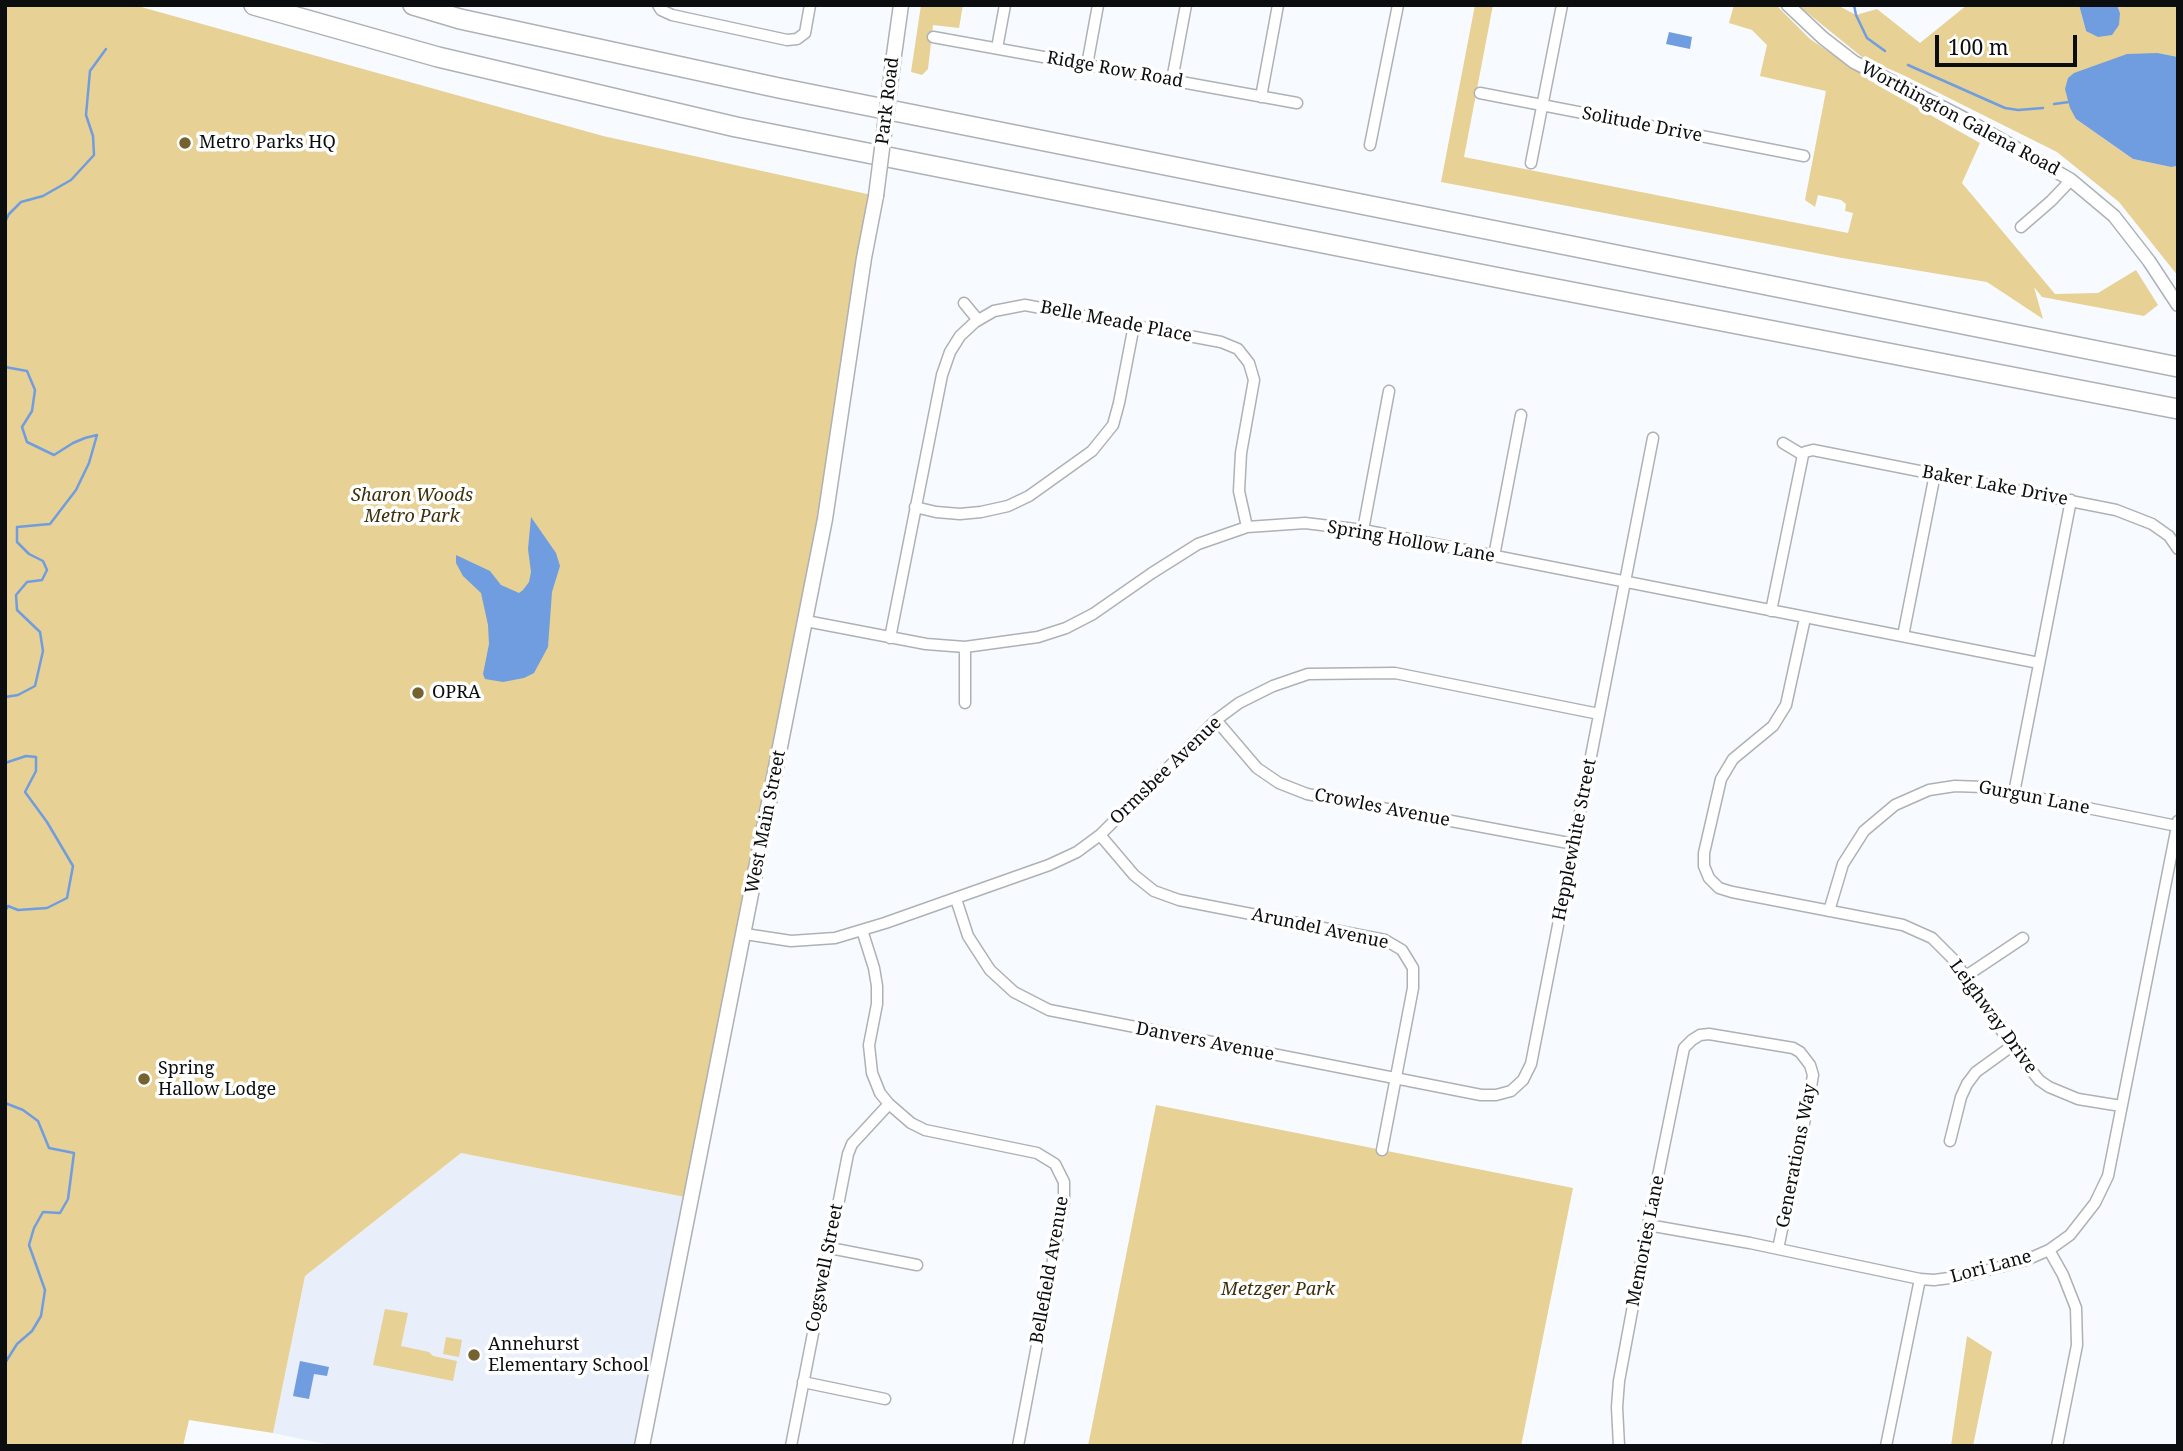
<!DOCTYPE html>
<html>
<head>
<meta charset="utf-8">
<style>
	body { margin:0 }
	#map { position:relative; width:2183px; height:1451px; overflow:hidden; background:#f7faff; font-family:"Noto Serif",serif }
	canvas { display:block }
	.frame { position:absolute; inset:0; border:7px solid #0c0d0e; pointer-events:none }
	.scale { position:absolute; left:1935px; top:35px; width:142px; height:32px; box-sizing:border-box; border:4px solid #0c0d0e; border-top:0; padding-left:9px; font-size:21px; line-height:24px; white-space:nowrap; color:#0c0d0e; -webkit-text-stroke:5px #fff; paint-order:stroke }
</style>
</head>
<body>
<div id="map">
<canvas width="2183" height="1451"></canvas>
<div class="frame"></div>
<div class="scale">100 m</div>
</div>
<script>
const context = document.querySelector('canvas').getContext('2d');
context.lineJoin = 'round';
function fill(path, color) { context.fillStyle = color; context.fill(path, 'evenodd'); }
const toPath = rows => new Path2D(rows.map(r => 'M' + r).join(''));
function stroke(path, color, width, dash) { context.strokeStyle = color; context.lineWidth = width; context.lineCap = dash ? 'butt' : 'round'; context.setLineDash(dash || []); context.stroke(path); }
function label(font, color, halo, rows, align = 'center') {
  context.font = font + ' "Noto Serif",serif'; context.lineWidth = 7; context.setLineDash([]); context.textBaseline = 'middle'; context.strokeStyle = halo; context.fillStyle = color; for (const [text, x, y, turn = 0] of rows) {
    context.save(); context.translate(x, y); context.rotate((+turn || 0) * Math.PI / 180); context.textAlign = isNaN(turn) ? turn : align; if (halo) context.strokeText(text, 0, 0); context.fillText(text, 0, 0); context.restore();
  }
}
const built = toPath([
	[461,1153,690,1198,642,1446,335,1446,273,1433,305,1276]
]);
const green = toPath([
	[5,5,134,5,603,136,876,196,841,419,690,1198,461,1153,305,1276,273,1433,189,1420,183,1446,5,1446],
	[921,5,963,5,959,28,933,25,928,69,922,75,911,72],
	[1475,5,1493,5,1464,157,1848,233,1853,213,1845,211,1846,204,1841,200,1818,195,1815,207,1805,200,1826,91,1760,76,1767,45,1752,30,1729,23,1734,5,1776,5,1810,39,1877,85,1980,143,1962,183,2055,294,2098,293,2136,270,2158,305,2144,316,2042,297,2034,287,2043,319,1987,282,1842,258,1441,182],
	[1837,5,1856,15,1877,9,1920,43,1967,5,2079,5,2086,31,2120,13,2117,5,2178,5,2178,57,2158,53,2076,119,2133,159,2171,167,2178,166,2178,276,2119,202,2057,152,1903,75,1862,57,1799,6],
	[1156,1105,1573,1188,1521,1446,1088,1446],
	[385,1309,408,1313,401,1346,429,1352,433,1356,457,1361,453,1381,373,1365],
	[1967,1336,1992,1352,1973,1446,1951,1446],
	[446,1337,462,1340,459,1357,443,1354]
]);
const water = toPath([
	[2079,5,2117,5,2120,13,2119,25,2112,35,2098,37,2086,31],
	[1669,32,1692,37,1690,49,1666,44],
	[2158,53,2178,57,2178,166,2171,167,2133,159,2076,119,2070,108,2065,89,2068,78,2074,73,2127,54],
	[531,517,556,553,560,566,552,592,548,647,534,673,524,678,503,682,485,679,483,674,489,644,488,625,481,593,463,576,456,563,456,555,490,571,501,585,519,593,523,590,529,582,531,572,528,549],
	[300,1361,329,1367,327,1376,314,1374,309,1399,293,1396]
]);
const stream = toPath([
	[1854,5,1856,15,1867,38,1885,51],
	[1908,65,2005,108,2018,110,2043,108],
	[2054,104,2069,102],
	[5,222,9,214,21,202,43,196,71,180,94,155,93,136,86,115,90,71,106,49],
	[5,367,27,371,35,390,32,411,22,427,27,442,54,455,73,443,85,438,97,435,89,463,76,490,50,524,17,527,17,542,29,554,43,561,47,570,42,580,27,582,16,595,17,610,40,632,43,651,35,686,18,695,5,697],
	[5,763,26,756,36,757,36,771,25,792,47,822,73,866,67,898,47,908,18,910,8,906,5,911],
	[5,1103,23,1110,38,1121,49,1148,74,1153,68,1199,60,1213,43,1212,34,1228,29,1245,45,1290,41,1316,32,1331,17,1344,5,1363]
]);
const minor = toPath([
	[658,5,661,10,672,15,787,40,797,39,805,33,810,5],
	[933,37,1297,103],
	[997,48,1005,5],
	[1087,65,1098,5],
	[1172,80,1186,5],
	[1480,93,1804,156],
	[1261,97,1278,5],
	[1370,145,1398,5],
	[1531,163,1562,5],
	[2021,227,2051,201,2071,180],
	[964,303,978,320],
	[1783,443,1803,455],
	[1803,455,1805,452,1813,450,2116,510,2152,524,2169,536,2178,549],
	[915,507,936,512,960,514,981,512,1008,506,1029,496,1092,451,1113,425,1119,403,1134,325],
	[1363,530,1389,391],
	[1494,556,1521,415],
	[1771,611,1803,455],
	[1805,618,1786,705,1773,726,1733,759,1721,779,1704,853,1704,866,1709,878,1719,888,1732,892,1903,925,1932,938,1954,960,2012,1046,2039,1080,2049,1087,2078,1099,2121,1106],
	[806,621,926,644,965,647,1038,637,1066,628,1093,614,1152,573,1198,544,1247,527,1305,523,1363,530,2039,663],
	[1903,636,1935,474],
	[890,638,942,375,950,352,960,336,975,322,994,311,1025,305,1221,342,1238,349,1249,363,1254,380,1241,453,1239,491,1247,527],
	[965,703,965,647],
	[1216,720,1257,768,1279,783,1307,794,1574,844],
	[2014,793,2071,500],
	[1100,835,1134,875,1154,891,1179,900,1385,940,1402,950,1413,968,1413,988,1382,1150],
	[956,899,968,936,990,970,1014,992,1049,1010,1481,1095,1496,1095,1511,1091,1523,1080,1531,1064,1653,438],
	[1829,911,1843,864,1864,831,1895,805,1929,790,1955,786,1983,787,2177,826],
	[862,930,874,968,877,986,877,1004,869,1045,872,1073,880,1093,889,1104,911,1123,925,1130,1037,1153,1055,1164,1064,1182,1064,1202,1018,1446],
	[745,934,791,941,835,938,885,923,1049,865,1077,852,1100,835,1216,720,1239,703,1273,686,1308,674,1395,673,1599,714],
	[1966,976,2023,938],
	[1950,1141,1961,1097,1967,1084,1976,1072,2012,1046],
	[1648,1225,1750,1243,1920,1279,1934,1280,1965,1276,2026,1260,2049,1250,2070,1235,2095,1203,2108,1176,2178,821],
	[830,1248,917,1265],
	[2049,1250,2063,1275,2076,1308,2077,1345,2057,1446],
	[803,1382,885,1399],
	[791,1446,848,1154,852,1144,889,1104],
	[1619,1446,1617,1407,1619,1381,1648,1225,1684,1048,1692,1040,1700,1035,1709,1034,1793,1048,1800,1052,1810,1065,1813,1075,1809,1099,1778,1249],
	[1886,1446,1920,1279]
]);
const tertiary = toPath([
	[1788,5,1823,38,1854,62,1967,120,2071,180,2114,216,2149,261,2178,305]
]);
const secondary = toPath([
	[893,62,901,5],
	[642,1446,825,519,864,258,876,196]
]);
const motorway = toPath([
	[254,5,438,57,736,127,1525,283,2178,409],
	[413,5,460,19,779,88,2178,367]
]);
const secondaryBridge = toPath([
	[876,196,893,62]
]);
const markers = [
	[185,143,7,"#746331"],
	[418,693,7,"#746331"],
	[144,1079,7,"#746331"],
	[474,1355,7,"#746331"]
];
const streetNames = [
	["Ridge Row Road",1115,70,10],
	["Park Road",888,101,-83],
	["Worthington Galena Road",1960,119,28],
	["Solitude Drive",1642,125,11],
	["Belle Meade Place",1116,322,11],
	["Baker Lake Drive",1995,486,11],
	["Spring Hollow Lane",1411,542,10],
	["Ormsbee Avenue",1166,771,-44],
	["Gurgun Lane",2034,798,11],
	["Crowles Avenue",1382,808,11],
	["West Main Street",766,822,-79],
	["Hepplewhite Street",1575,840,-79],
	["Arundel Avenue",1320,929,12],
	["Leighway Drive",1993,1017,54],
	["Danvers Avenue",1205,1042,11],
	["Generations Way",1797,1156,-79],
	["Memories Lane",1646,1241,-79],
	["Lori Lane",1991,1267,-15],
	["Cogswell Street",825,1268,-79],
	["Bellefield Avenue",1050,1270,-80]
];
const poiNames = [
	["Metro Parks HQ",199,143],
	["OPRA",432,693],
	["Spring",158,1069],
	["Hallow Lodge",158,1090],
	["Annehurst",488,1345],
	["Elementary School",488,1366]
];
const parkNames = [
	["Sharon Woods",412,496],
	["Metro Park",412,517],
	["Metzger Park",1278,1290]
];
fill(built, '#e8eefa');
fill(green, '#e7d194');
fill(water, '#709de0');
stroke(stream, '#709de0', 2.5);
stroke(minor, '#aeb1b5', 13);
stroke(tertiary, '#aeb1b5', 15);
stroke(secondary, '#aeb1b5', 17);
stroke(motorway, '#aeb1b5', 22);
stroke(minor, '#fff', 10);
stroke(tertiary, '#fff', 12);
stroke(secondary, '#fff', 14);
stroke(motorway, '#fff', 19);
stroke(secondaryBridge, '#aeb1b5', 17, []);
stroke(secondaryBridge, '#fff', 14);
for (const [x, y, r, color] of markers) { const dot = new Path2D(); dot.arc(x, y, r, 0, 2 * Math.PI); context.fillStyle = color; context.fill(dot); stroke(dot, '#fff', 2.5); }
label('18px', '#0c0d0e', '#fff', streetNames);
label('18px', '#0c0d0e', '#fff', poiNames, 'left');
label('italic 18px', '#3d3009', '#fff', parkNames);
</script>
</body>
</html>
